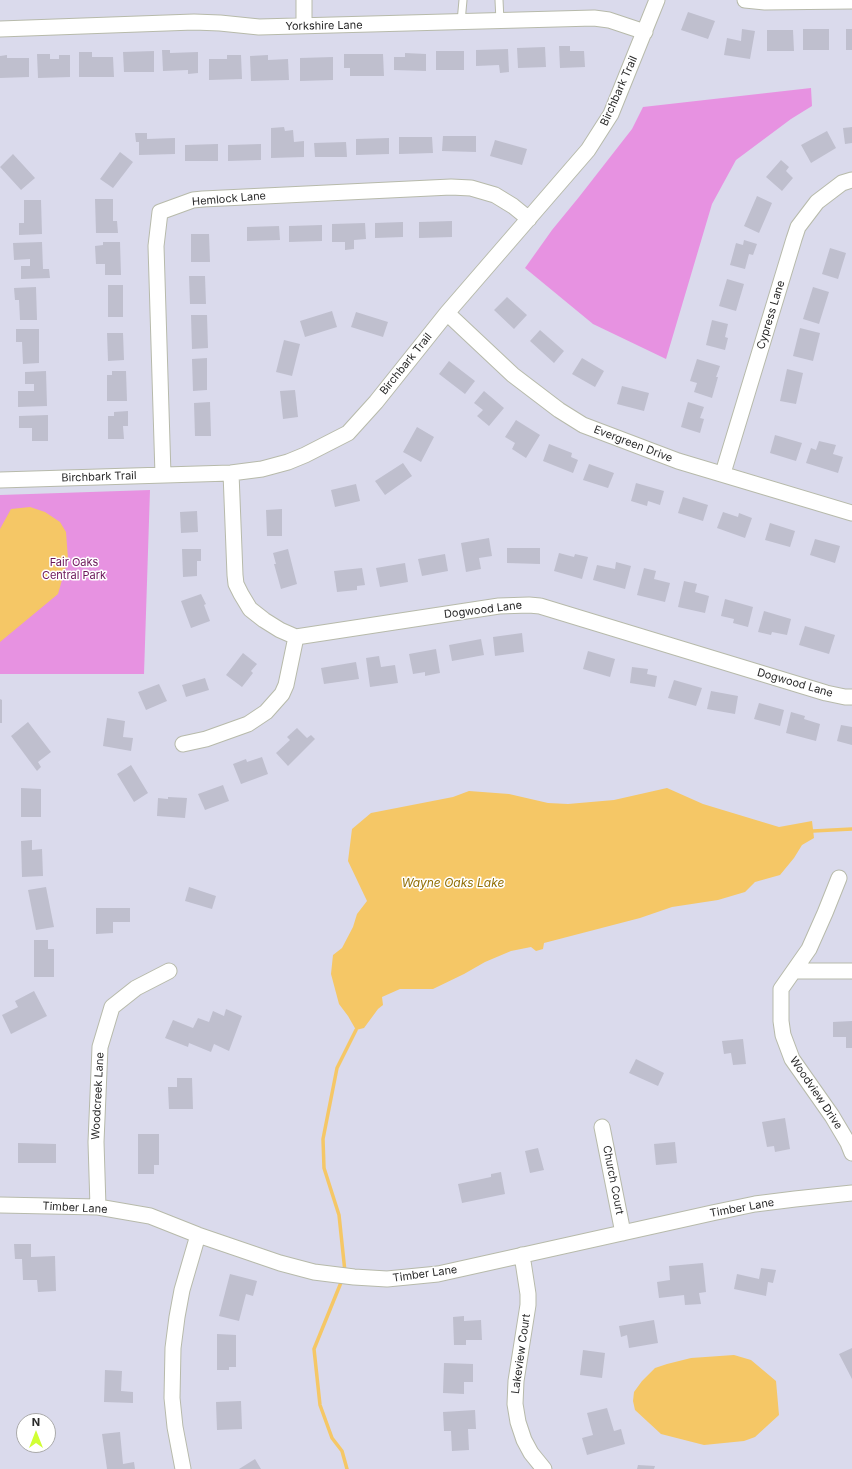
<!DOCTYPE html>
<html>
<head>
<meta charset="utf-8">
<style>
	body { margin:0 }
	#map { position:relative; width:852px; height:1469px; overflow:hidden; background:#dadaec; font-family:Inter,sans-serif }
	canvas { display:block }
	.north { position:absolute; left:16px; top:1413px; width:40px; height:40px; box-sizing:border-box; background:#fff; border:1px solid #a9a9a9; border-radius:50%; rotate:0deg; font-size:11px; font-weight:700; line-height:16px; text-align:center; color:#292929 }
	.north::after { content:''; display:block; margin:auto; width:14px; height:18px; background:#d1ff34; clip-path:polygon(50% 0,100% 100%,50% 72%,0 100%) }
</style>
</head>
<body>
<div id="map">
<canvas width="852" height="1469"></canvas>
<div class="north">N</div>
</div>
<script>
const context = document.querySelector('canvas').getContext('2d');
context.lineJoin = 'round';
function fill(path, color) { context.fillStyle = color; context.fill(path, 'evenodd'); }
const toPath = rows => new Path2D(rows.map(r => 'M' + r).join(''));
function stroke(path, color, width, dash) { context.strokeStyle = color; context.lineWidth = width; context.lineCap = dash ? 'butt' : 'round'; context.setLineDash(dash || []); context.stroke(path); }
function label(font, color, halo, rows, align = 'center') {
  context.font = font + ' Inter,sans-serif'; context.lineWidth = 3; context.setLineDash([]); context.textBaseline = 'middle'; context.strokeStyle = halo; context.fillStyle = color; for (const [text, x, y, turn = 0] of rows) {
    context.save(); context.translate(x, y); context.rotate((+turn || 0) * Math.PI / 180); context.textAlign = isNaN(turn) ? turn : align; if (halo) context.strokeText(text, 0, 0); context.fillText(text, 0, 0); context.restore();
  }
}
const green = toPath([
	[811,88,812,106,791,119,736,160,712,204,666,359,593,324,525,268,552,230,579,197,632,129,643,107],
	[150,490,144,674,0,674,0,495]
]);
const water = toPath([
	[30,507,45,512,60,522,66,532,68,559,58,594,0,642,0,529,11,509],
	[667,788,703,804,779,827,812,821,814,838,802,845,794,858,780,875,755,882,745,892,718,900,672,907,640,918,544,943,543,949,536,951,531,947,511,951,485,962,464,974,433,989,400,989,382,997,383,1005,378,1009,364,1028,356,1030,348,1016,339,1004,331,974,333,955,342,948,353,927,357,914,367,901,348,861,352,829,371,813,453,797,469,791,509,794,548,803,568,804,614,800],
	[734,1355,751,1360,776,1381,779,1415,755,1437,744,1441,704,1445,661,1434,635,1410,633,1401,634,1392,642,1381,655,1368,667,1364,691,1358]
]);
const stream = toPath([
	[813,831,852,829],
	[345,1272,339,1215,324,1168,323,1139,337,1068,356,1030],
	[342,1280,314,1349,320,1405,332,1438,342,1451,347,1469]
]);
const building = toPath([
	[688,12,715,21,708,39,681,30],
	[742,29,755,31,750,59,724,55,727,38,741,41],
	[803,29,829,29,829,50,803,50],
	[846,29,852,29,852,50,846,50],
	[767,30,793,30,794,51,767,51],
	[559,46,570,46,570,51,584,51,585,67,560,68],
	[545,47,546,67,518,68,517,48],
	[508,49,509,72,500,73,499,65,476,66,476,50],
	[162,50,170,50,170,53,198,52,198,73,188,74,188,70,163,71],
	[154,51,154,72,124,72,123,52],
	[436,51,464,51,464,70,436,70],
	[79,52,92,52,92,57,113,57,114,77,79,77],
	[405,53,426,54,426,71,394,70,394,57,405,57],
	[37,54,50,54,50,59,59,59,59,55,70,55,70,77,38,78],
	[344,54,383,54,384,76,350,76,350,68,344,68],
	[7,55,7,58,29,58,29,77,0,78,0,56],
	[227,55,241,55,242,79,209,80,209,59,227,59],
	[268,55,268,60,288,59,289,80,251,81,250,56],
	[333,57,333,80,300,81,300,58],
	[284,127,285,131,293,130,294,142,304,141,304,157,271,158,271,128],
	[852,127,852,143,845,144,843,128],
	[827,131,836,148,811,163,801,145],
	[135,133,147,133,147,139,175,138,175,154,139,155,139,142,136,142],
	[443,136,476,136,476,152,442,151],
	[399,137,432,137,433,153,399,154],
	[389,138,389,154,356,155,356,139],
	[495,140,527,149,522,165,490,156],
	[346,142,347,157,315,157,314,143],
	[218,144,218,161,185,161,185,145],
	[261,144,261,160,228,161,228,145],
	[120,152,133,162,113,188,100,179],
	[13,154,35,178,21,190,0,167],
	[781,160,789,167,786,171,793,178,782,191,766,177],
	[757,196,772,203,759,233,744,226],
	[95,199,113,199,113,221,117,221,118,233,96,233],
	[24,200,41,200,42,234,19,235,19,223,24,223],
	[452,221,452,237,419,238,419,222],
	[403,222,403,237,375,238,375,223],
	[365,223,366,239,354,240,354,249,345,250,345,242,332,242,332,224],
	[322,225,322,241,289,242,289,226],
	[279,226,280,240,247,241,247,227],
	[191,234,209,234,210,262,191,262],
	[744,240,757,244,753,255,749,254,745,269,730,265,736,243,743,245],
	[42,242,43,269,49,269,50,278,21,279,21,266,30,266,30,259,14,260,13,243],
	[103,242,120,242,121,275,105,275,105,264,96,264,95,246,103,245],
	[830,248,846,253,838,279,822,274],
	[189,276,205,276,206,304,190,304],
	[727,279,744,284,736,311,719,306],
	[108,285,123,285,123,317,108,317],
	[36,287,37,320,20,320,19,300,15,300,14,288],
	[813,287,829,292,819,324,803,319],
	[507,297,527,315,514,329,494,310],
	[332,311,337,327,305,337,300,321],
	[356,312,388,322,383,337,351,327],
	[191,315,207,315,208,348,192,349],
	[712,320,728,324,725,337,728,338,725,350,706,345],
	[800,328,820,333,813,361,793,356],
	[16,329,39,329,39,363,23,364,22,342,16,342],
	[540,330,564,351,554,363,530,341],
	[107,333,123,333,124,360,108,361],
	[284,340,300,344,292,376,276,372],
	[207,358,207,390,193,391,192,359],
	[582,358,604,371,595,387,572,374],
	[697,359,720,366,716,377,718,377,712,398,694,392,697,383,690,381],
	[449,361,475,381,465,394,439,374],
	[787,369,803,373,796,404,780,401],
	[46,371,47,406,18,407,18,391,34,391,34,384,25,384,25,372],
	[112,371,126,371,127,401,107,401,107,375,112,375],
	[622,386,649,393,644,411,617,404],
	[295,390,298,417,283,419,280,391],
	[484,391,504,408,489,426,477,416,483,410,474,403],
	[210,402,211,436,195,436,194,403],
	[688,402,704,407,700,418,704,419,700,433,681,427],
	[128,411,128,426,123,426,124,439,108,439,108,416,114,416,114,412],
	[48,415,48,441,32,441,32,428,19,428,19,416],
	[516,420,540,435,526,458,512,449,515,443,505,437],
	[417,427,434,437,421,462,403,452],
	[775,435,802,443,796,461,770,453],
	[819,441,836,445,833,454,843,457,838,473,806,463,811,448,816,450],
	[549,444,572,453,571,457,578,460,573,473,543,461],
	[403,463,412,476,385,495,375,481],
	[589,464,614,473,608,488,583,480],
	[636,483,664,491,660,505,648,501,647,506,631,501],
	[356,484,360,501,335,507,331,490],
	[683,497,708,505,703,521,678,513],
	[282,509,282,536,267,536,266,510],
	[197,511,198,532,181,533,180,512],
	[723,512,738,517,739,513,752,518,745,538,717,528],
	[770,523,795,531,790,547,765,540],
	[489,538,492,556,479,558,481,569,466,572,461,543],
	[815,539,840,546,835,563,810,555],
	[507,548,540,548,540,564,507,563],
	[182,549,201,549,201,561,197,561,197,576,183,577],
	[288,549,297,584,281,589,274,564,276,564,273,553],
	[559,553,574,557,575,554,588,557,582,579,554,571],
	[445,554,448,571,422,576,418,559],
	[616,562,631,566,625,589,593,580,597,565,615,569],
	[405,563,408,582,380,587,376,568],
	[362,568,365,585,357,586,357,590,337,592,334,571],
	[644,568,656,571,654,579,670,583,665,602,637,595],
	[684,581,697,584,695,592,709,596,705,613,678,607],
	[201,594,206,604,204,605,210,621,191,628,181,601],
	[725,599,753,607,748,627,733,623,734,619,721,616],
	[764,611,791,619,787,635,772,632,771,635,758,632],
	[805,626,835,635,829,654,799,645],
	[522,633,524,652,495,656,493,637],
	[481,639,484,655,452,661,449,645],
	[436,649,440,673,425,676,425,672,413,674,409,654],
	[588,651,615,659,610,677,583,669],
	[243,653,257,664,251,671,253,673,242,687,226,675],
	[379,656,381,667,395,665,398,683,370,687,366,658],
	[356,662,359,679,324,684,321,668],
	[632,667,648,669,647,674,657,676,655,687,630,683],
	[205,678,209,690,186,697,182,685],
	[674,680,702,688,696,706,668,698],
	[159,684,167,701,146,710,138,692],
	[711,691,738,696,735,714,707,709],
	[0,699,2,700,2,723,0,723],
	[759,703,784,710,780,726,754,719],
	[791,712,805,716,804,719,820,724,816,741,786,733],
	[107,718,125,721,123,737,133,738,131,751,103,746],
	[28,722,51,752,38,762,41,767,37,771,11,736],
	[841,725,852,727,852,745,837,741],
	[297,728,307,738,311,735,315,739,288,766,276,753,290,740,287,737],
	[262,757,268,774,241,784,233,764,246,759,247,762],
	[131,765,148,793,134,802,117,774],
	[223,785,229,801,205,810,198,794],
	[21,788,41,789,41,817,21,817],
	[168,797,187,798,185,818,157,816,158,798,168,799],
	[32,840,32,850,42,849,43,876,22,877,21,841],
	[46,887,54,927,36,930,28,890],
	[189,887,216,896,212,909,185,901],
	[96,908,130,908,130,922,113,922,113,933,96,934],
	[34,940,48,940,48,949,54,949,54,977,34,977],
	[34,991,47,1016,11,1034,2,1015,18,1007,15,1001],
	[226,1009,242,1016,229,1051,214,1044,211,1052,189,1043,188,1047,165,1038,173,1020,193,1028,198,1018,209,1022,213,1011,224,1016],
	[852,1021,852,1048,846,1048,846,1037,833,1037,833,1022],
	[743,1039,746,1064,733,1065,731,1053,724,1054,722,1041],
	[636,1059,664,1073,658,1086,629,1073],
	[177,1078,192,1078,193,1109,169,1109,168,1087,177,1087],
	[785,1118,790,1149,775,1152,774,1146,767,1147,762,1122],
	[138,1134,159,1134,159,1165,154,1165,154,1174,138,1174],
	[675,1142,677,1163,656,1165,654,1144],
	[18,1143,56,1144,56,1163,18,1163],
	[538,1148,544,1170,530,1173,525,1151],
	[501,1172,505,1194,462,1203,458,1184,491,1177,491,1174],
	[14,1244,31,1244,31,1257,55,1256,56,1291,38,1292,37,1280,23,1280,22,1259,15,1259],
	[703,1263,706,1292,699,1293,701,1304,685,1305,684,1295,659,1298,657,1282,670,1280,669,1266],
	[761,1268,776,1270,773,1283,768,1282,766,1296,734,1289,737,1274,759,1279],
	[230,1274,257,1281,253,1296,246,1294,239,1321,219,1316],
	[464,1316,464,1321,481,1320,482,1340,466,1340,466,1345,454,1345,453,1317],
	[654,1320,658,1343,629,1348,627,1335,621,1337,619,1326],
	[217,1334,236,1335,236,1367,229,1367,229,1370,217,1370],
	[852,1348,852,1379,839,1354],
	[583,1350,605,1353,602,1378,580,1375],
	[444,1363,473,1364,473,1382,464,1382,464,1394,443,1393],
	[105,1370,122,1371,121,1391,133,1392,133,1403,104,1402],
	[241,1401,242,1429,217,1430,216,1402],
	[607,1408,614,1431,621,1429,625,1444,587,1455,582,1438,593,1435,587,1413],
	[475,1410,476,1429,468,1429,469,1450,452,1451,451,1431,444,1431,443,1412],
	[120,1432,123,1464,134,1462,135,1469,107,1469,102,1434],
	[255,1459,261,1469,239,1469],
	[638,1465,655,1466,654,1469,637,1469]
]);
const lane = toPath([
	[499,0,500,21],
	[461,22,463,0]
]);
const street = toPath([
	[304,0,304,26],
	[745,0,765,2,852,1],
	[0,29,194,22,220,23,259,27,594,18,609,20,645,32],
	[447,313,513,375,559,410,583,425,678,461,852,513],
	[231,473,235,575,236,584,241,594,250,609,264,620,280,630,296,637,499,606,529,605,540,606,826,693,845,697,852,697],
	[723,473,794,239,798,227,817,202,842,183,852,180],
	[163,475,156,246,160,212,193,200,203,199,451,187,471,188,495,195,513,206,529,219],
	[0,480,231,473,262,469,288,462,305,455,348,433,376,402,447,313,588,150,611,114,657,0],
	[183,744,206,739,248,724,266,712,282,694,286,685,296,637],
	[839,878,825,913,809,949,781,989,781,1021,783,1035,792,1059,832,1116,848,1143,852,1153],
	[794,971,852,971],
	[602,1127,623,1233],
	[0,1205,98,1207,150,1216,198,1235,280,1263,314,1272,354,1277,387,1279,438,1274,712,1213,755,1204,795,1199,852,1193],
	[98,1207,96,1142,100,1047,112,1007,136,988,169,971],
	[522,1255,528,1294,528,1305,516,1381,515,1404,518,1422,524,1440,531,1453,544,1469],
	[183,1469,175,1427,172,1398,173,1348,177,1317,182,1290,198,1235]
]);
const streetNames = [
	["Yorkshire Lane",324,26,-1],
	["Birchbark Trail",619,91,-66],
	["Hemlock Lane",229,199,-5],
	["Cypress Lane",771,315,-73],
	["Birchbark Trail",406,364,-51],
	["Evergreen Drive",633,444,21],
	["Birchbark Trail",99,477,-2],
	["Dogwood Lane",483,610,-7],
	["Dogwood Lane",795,683,16],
	["Woodview Drive",816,1093,56],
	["Woodcreek Lane",98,1096,-87],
	["Church Court",613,1180,79],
	["Timber Lane",75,1208,3],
	["Timber Lane",742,1208,-10],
	["Timber Lane",425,1274,-8],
	["Lakeview Court",521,1354,-82]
];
const parkNames = [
	["Fair Oaks",74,563],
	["Central Park",74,576]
];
const waterNames = [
	["Wayne Oaks Lake",453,883]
];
fill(green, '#e792e1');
fill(water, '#f5c766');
stroke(stream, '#f5c766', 3.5);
fill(building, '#bfbfce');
stroke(lane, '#b7baaa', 9);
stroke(street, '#b7baaa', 17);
stroke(lane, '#fff', 7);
stroke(street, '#fff', 15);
label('11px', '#292929', '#fff', streetNames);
label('11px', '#6a1558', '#fff', parkNames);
label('italic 12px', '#927007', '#fff', waterNames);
</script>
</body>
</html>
